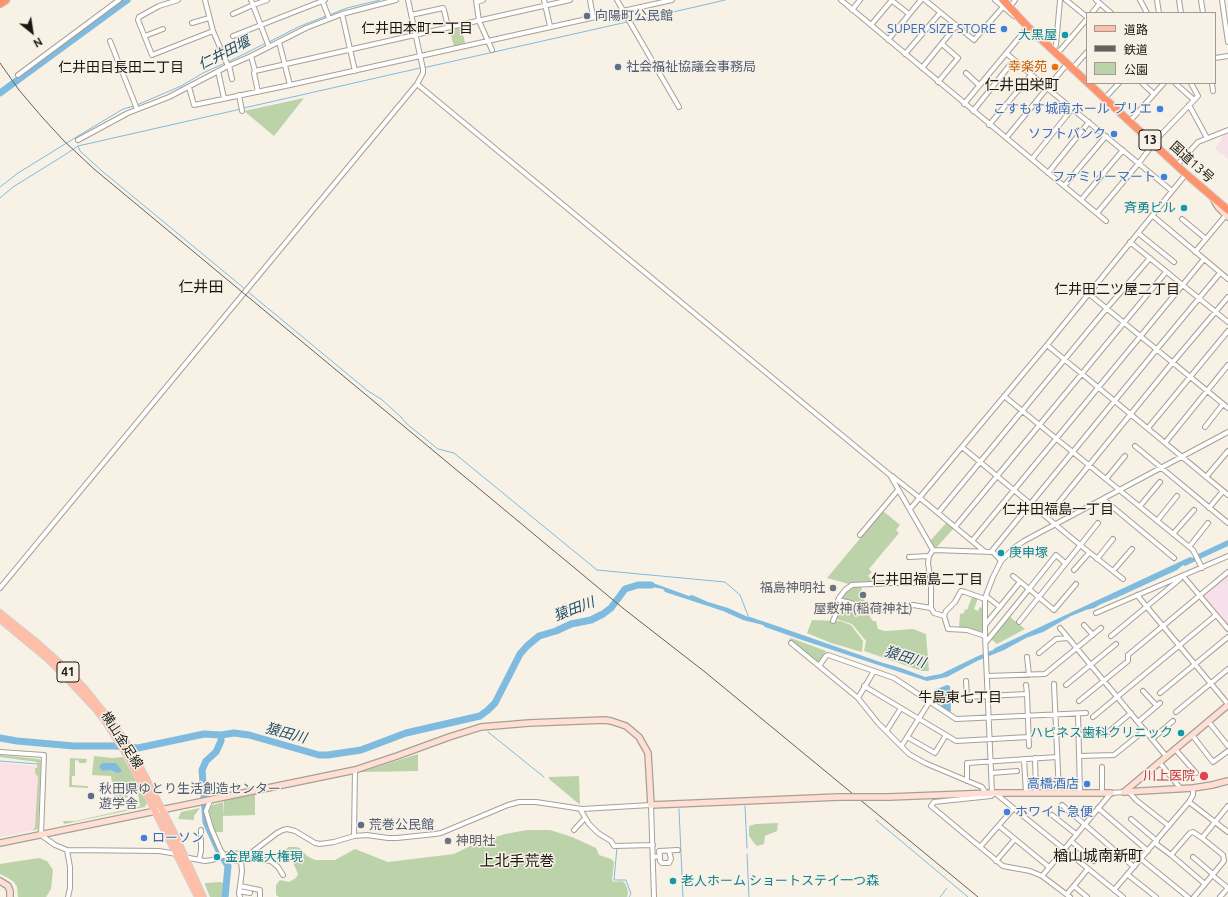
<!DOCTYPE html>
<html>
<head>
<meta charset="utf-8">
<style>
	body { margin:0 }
	#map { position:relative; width:1228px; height:897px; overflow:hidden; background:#f8f1e6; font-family:Ubuntu,"Noto Sans JP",sans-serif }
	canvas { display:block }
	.legend { position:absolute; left:1086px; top:12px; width:130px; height:72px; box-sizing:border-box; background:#f8f1e6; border:1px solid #9f9a92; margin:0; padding:5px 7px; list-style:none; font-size:12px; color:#1a1713 }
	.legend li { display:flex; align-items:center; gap:8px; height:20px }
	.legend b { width:20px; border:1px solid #9f9a92 }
	.north { position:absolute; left:12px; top:12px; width:40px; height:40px; -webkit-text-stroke:3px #f8f1e6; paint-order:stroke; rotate:150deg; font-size:11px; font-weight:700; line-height:16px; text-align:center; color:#1a1713 }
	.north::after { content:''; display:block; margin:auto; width:14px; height:18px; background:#1a1713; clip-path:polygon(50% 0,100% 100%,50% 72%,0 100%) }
</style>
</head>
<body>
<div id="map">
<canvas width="1228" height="897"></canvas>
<ul class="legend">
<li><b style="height:5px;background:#febea8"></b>道路</li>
<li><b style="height:5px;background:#67625c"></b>鉄道</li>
<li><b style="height:11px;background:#bcd3aa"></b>公園</li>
</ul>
<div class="north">N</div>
</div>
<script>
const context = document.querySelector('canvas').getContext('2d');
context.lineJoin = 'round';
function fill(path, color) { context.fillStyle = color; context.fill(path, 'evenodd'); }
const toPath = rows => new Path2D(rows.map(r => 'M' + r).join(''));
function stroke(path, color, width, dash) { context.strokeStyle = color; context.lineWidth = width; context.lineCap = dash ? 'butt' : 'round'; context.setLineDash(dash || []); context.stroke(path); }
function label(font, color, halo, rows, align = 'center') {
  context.font = font + ' Ubuntu,"Noto Sans JP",sans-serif'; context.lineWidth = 3; context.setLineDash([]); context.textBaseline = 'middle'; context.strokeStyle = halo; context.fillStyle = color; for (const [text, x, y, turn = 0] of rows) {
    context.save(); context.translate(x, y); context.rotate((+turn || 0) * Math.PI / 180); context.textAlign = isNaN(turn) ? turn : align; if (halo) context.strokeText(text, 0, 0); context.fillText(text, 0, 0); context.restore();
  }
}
const education = toPath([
	[1228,132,1228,159,1215,149,1224,134],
	[1228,576,1228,627,1203,596]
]);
const medical = toPath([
	[0,762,40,767,38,829,35,830,0,837]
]);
const green = toPath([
	[461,26,465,43,454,46,449,29],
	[304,98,274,136,244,111],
	[883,511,900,525,896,530,899,533,869,569,872,572,868,576,876,583,862,584,849,584,827,578],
	[947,522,954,528,936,548,932,546,930,541],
	[852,587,861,587,866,606,841,600,841,597,849,589],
	[972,597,978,598,974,609,978,611,980,607,982,608,982,633,960,628,959,627,960,614,964,613,965,609,967,610],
	[842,603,869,610,870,617,873,621,876,621,878,629,885,631,913,629,926,634,929,671,922,671,864,651,866,641,852,624,836,619],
	[1009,616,1025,629,997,644,990,638],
	[812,620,840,621,851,625,863,641,862,652,831,643,807,633],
	[791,638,826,651,820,661,816,662,789,640],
	[418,754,418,771,361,772],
	[0,755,39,759,41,761,38,829,35,830,33,831,35,827,38,777,35,773,35,768,37,768,37,762,0,757],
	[94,756,112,758,123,757,147,802,145,807,64,824,63,821,75,821,138,807,140,806,138,793,135,792,133,782,125,784,128,797,116,800,114,795,125,793,123,786,113,789,111,776,92,775],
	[70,758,87,759,86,763,79,763,79,761,75,760,75,776,72,776,72,785,88,786,88,788,69,787],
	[579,776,580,804,579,804,549,779,549,777],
	[255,794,255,815,223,816,224,801],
	[223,802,223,832,215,832,209,811,212,805],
	[200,808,194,816,194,820,178,819,181,812],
	[778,823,777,831,765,836,764,844,757,846,754,843,749,836,749,826,756,824],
	[527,830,550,830,572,837,596,848,599,855,611,859,614,862,612,880,614,882,621,881,624,882,627,887,628,893,627,897,279,897,276,895,276,885,280,880,289,882,296,878,298,874,292,860,286,855,285,851,288,847,296,847,300,848,307,856,315,860,335,860,355,849,388,862,454,854,476,843,505,834],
	[39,858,47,861,53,870,51,889,46,897,18,897,17,887,14,882,8,878,0,874,0,864],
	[221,882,223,883,223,897,210,897,205,885,205,883]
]);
const water = toPath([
	[1228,540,1228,546,1185,566,1183,565,1177,570,1116,598,1101,604,1094,608,1086,610,1071,616,1043,632,1026,638,1004,650,977,661,947,677,927,681,802,640,765,627,763,625,743,620,723,611,665,592,663,589,646,586,638,586,653,583,689,596,692,595,708,602,728,608,748,617,750,617,774,625,880,662,901,668,925,677,930,676,941,674,978,656,993,650,995,648,1190,557,1193,558,1198,554],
	[947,685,950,686,951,711,949,712,941,706,946,699,934,690],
	[103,763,116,763,122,771,118,773,110,770,102,771,99,766]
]);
const stream = toPath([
	[329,15,347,8,380,0],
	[630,22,725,0],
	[269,42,298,27,326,16],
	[228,62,266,43],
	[423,68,627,22],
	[137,105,181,86,203,73,225,63],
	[244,108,420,68],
	[78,146,80,151,102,171,245,289],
	[0,187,18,173,78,136,123,109,134,106],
	[0,198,13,187,63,156,78,146,241,109],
	[247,291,368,391,381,399,401,417,407,424,438,449,454,453,597,570,725,582,740,595,749,618],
	[480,716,480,717],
	[488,732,544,777],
	[0,761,37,764],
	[745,806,747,848],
	[679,809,683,897],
	[876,820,968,897],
	[617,847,614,880,626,880,631,894,629,897],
	[747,854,749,897],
	[940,897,947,888]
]);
const river = toPath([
	[0,93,127,0],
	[221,735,221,741,216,752,206,761,202,770,206,822,220,853,228,866,225,897],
	[0,738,17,741,74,746,114,746,138,748,204,734,221,735,234,733,249,735,319,755,328,755,361,750,406,733,480,716,488,710,495,703,520,654,527,646,539,636,556,631,571,624,591,620,603,614,611,608,625,589,638,585,651,585]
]);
const street = toPath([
	[178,0,159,6,139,17,138,20,152,55,213,31],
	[205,0,213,31,228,66],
	[267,0,253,5,269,47],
	[322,0,329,18],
	[476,0,479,21,492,50],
	[544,0,550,26],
	[590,0,593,17],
	[617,0,679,107],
	[841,0,1106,221],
	[891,0,909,14],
	[925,0,974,40,1003,7],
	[995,0,1014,16],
	[1066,0,1087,17],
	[1096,0,1111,13],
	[1140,0,1147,13],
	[1157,0,1159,13],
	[1179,0,1181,13],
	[1201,0,1203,13],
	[1222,0,1228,42],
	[477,2,483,0],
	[1013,3,1015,0],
	[852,10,860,0],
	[1092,13,1100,3],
	[233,14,253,5,251,0],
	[342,14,355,71],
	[411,15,443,8,444,10,448,27],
	[192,23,209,18],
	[871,25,892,0],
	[145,36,163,29],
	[233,36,325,0],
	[888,40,921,0],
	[110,41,137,109],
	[279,42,290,85],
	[1052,50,1056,45,1060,0],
	[1006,53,1047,88,1172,191],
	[905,54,940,13],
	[1057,54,1087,19],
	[251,56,255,71],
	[1215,58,1228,56],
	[229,65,232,79],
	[922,68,956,26],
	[1072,69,1087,52],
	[218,71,224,98],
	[966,73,979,85],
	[18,75,119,0],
	[938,82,958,58,942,44],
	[1142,83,1154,94],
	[1175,83,1194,100],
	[1212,83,1213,91],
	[417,84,890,475,933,550,993,552,1001,561],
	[189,87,194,105,290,85,672,0],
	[258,92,254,73,255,71,570,0],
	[239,95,242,111],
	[1105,98,1119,83],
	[964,104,1028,27,1026,26],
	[1189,105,1207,138],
	[973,111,1014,60],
	[1130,121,1164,83],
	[989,125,1031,75],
	[1006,138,1067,64],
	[78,140,128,113,169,97,228,66,251,56,306,28,342,14,396,0],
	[1032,159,1072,109],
	[1177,165,1198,142,1228,130],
	[1048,173,1089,122],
	[1064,186,1106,136],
	[1081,200,1123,150],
	[1097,213,1139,163,1156,140,1198,96,1191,83],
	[1153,216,1228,279],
	[1182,219,1206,239],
	[1138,233,1174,262],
	[1130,242,1228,322],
	[1195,252,1226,215],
	[1089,294,1228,408],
	[1047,345,1228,495],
	[1004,396,1193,550,1202,568],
	[1205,427,1223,404],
	[1148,428,1228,331],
	[1165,443,1228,365],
	[1135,446,1228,523],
	[962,447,1080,545,1123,579],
	[892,476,920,498,984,551],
	[1206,477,1228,451],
	[1106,479,1125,456],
	[1103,499,1174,558],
	[1140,506,1160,482],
	[1209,508,1223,491],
	[910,509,1047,345,1186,174],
	[938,513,1107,308,1150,258],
	[1047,517,1173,362,1228,297],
	[1157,521,1177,496],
	[955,527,1166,272],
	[1173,534,1194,510],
	[860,535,898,490],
	[972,541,1204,259],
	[1189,547,1208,523],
	[933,550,929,556,928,563,931,583,931,608,934,613,944,616,948,629,967,630,985,636],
	[991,552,1157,349,1220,273],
	[909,557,929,556],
	[1097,559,1113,539],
	[1074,570,1089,553],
	[1113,571,1132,549],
	[1013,576,1029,589,1056,555,1065,563],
	[1183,576,1228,629],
	[0,588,417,84,423,73,423,69,408,0],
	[1137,595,1228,704],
	[986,596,1000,607],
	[838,600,851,603,861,607,881,610,913,605,931,608],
	[839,600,839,598,845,590,852,585,892,583,931,583],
	[1096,613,1228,556],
	[944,616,946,611,955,602,961,591,965,592,985,599],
	[833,621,841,602],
	[1019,622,1098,523],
	[985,625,1020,582],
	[1084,625,1093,635],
	[1060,628,1166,756],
	[1111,636,1180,579],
	[986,642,1029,589,1054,610,1076,584],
	[791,643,858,698,878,723,909,754,925,763,982,787,985,792],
	[1039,653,1056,639,1068,638],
	[1027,657,1029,675],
	[819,666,826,656,828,655,894,678,956,719,1086,713],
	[987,676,1045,674,1101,628],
	[966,681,967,697,1027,694,1029,746],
	[1054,684,1059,793],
	[1026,685,1027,694],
	[1066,685,1116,644],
	[864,686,956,741,1029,737],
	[1143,691,1157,706],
	[1160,693,1228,637],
	[858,698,874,671],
	[1079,701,1128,661,1128,655,1228,572],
	[1176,712,1228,669],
	[1078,714,1080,793],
	[1093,717,1216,615],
	[1208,721,1228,746],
	[1138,722,1160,703],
	[887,730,901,708],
	[1078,735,1106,734,1131,713],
	[1192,735,1213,762,1228,751],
	[907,737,935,753,946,735],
	[1152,739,1173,721],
	[902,745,930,701],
	[1175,749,1196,773],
	[0,752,44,755,41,835,55,845,67,850,159,851,177,854],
	[1079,756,1114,755,1145,730],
	[1035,758,1036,793],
	[1024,759,1026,793],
	[1159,762,1181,789],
	[1102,767,1102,793],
	[991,773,1017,771],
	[967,781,967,763,1057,757],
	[1129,792,1136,800,1169,826],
	[995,793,991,796,934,802,931,806,1003,866,1030,871,1042,876,1070,897],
	[210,801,206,811,211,828,221,851,227,858,241,862],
	[1189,802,1228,832],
	[1062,805,1134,867],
	[1098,808,1148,851],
	[580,809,589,824,598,833,611,841,614,846,653,845],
	[1052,815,1076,834],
	[1131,819,1157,841],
	[999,826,1049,867],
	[574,830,585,818],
	[354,836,355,770],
	[1202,838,1223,855,1224,861,1205,884],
	[1071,841,1094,861],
	[1155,843,1171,855,1190,833,1193,832,1202,838,1228,806],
	[980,847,1013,809],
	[67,850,70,867,70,888,68,897],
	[254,851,263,860,271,861,278,867,283,875],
	[1171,855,1205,884,1194,897],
	[660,856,660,861,662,863,669,863,671,859,669,851],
	[184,857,205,861,212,860,228,854,251,853,277,833,283,830,287,829,295,831,315,843,320,844,334,842,354,836,367,835,388,838,397,838,435,834,441,833,508,805,519,802,536,802,582,809,651,805,654,897],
	[653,857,660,856,659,851,678,850],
	[1193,857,1213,874],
	[1141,859,1188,897],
	[199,860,201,851,201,830],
	[996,861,1015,839],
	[1128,875,1156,897],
	[1212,875,1228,888],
	[1042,876,1111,793,1124,792],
	[240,886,260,890,260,897],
	[1074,886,1087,897],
	[1114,890,1189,802,1193,795,1193,788],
	[239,891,250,893],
	[1067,894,1087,870],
	[240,897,239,894,242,871,241,862,248,856,249,853],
	[1123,897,995,793,992,793,985,636,985,598,993,577,1001,561,1014,548,1024,541,1228,432],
	[1220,897,1228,888]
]);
const secondary = toPath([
	[1214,200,1218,207,1228,217],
	[1124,792,1228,705],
	[1124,792,1193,788,1212,785,1228,781],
	[995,793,1111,793],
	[889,797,992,793],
	[0,843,326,776,355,770,397,756,449,737,481,727,529,723,605,720,611,721,626,726,639,737,648,753,651,805,839,797],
	[0,881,8,886,10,891,10,897]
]);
const primary = toPath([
	[0,613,36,642,65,668,84,688,113,724,125,741,141,769,174,833,203,897],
	[0,619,48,659,65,676,95,708,106,722,127,755,198,897]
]);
const highway = toPath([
	[1003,0,1028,27,1087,82],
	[0,4,6,0],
	[1088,83,1186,174,1228,210]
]);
const rail = toPath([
	[0,63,19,90,42,117,64,141,94,169,624,609,705,672,978,897]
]);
const secondaryBridge = toPath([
	[839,797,889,797]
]);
const markers = [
	[587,16,4,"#5c6f8a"],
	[1004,29,4,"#3f7fe0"],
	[1065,35,4,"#0f9aa8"],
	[618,67,4,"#5c6f8a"],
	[1055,67,4,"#e8710a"],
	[1160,109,4,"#3f7fe0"],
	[1114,134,4,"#3f7fe0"],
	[1164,177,4,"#3f7fe0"],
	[1184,208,4,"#0f9aa8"],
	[1001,553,4,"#0f9aa8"],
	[833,588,4,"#6b7280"],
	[863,595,4,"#6b7280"],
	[1181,733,4,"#0f9aa8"],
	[1204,776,5,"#e0444e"],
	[1087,784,4,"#3f7fe0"],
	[91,796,4,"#5c6f8a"],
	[1007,812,4,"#3f7fe0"],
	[361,825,4,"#5c6f8a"],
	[144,838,4,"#3f7fe0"],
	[448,841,4,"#6b7280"],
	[217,857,4,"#0f9aa8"],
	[673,881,4,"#0f9aa8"]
];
const shields = [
	[1150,140,22],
	[68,672,22]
];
const shieldNames = [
	["13",1150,140],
	["41",68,672]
];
const serviceNames = [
	["向陽町公民館",595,16],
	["社会福祉協議会事務局",626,67],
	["秋田県ゆとり生活創造センター",99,789],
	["遊学舎",99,804],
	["荒巻公民館",369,825]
];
const shopNames = [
	["SUPER SIZE STORE",996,29],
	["こすもす城南ホール プリエ",1152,109],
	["ソフトバンク",1106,134],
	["ファミリーマート",1156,177],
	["高橋酒店",1079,784],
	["ホワイト急便",1015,812,"left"],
	["ローソン",152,838,"left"]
];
const cultureNames = [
	["大黒屋",1057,35],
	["斉勇ビル",1176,208],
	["庚申塚",1009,553,"left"],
	["ハピネス歯科クリニック",1173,733],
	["金毘羅大権現",225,857,"left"],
	["老人ホーム ショートステイ一つ森",681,881,"left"]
];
const foodNames = [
	["幸楽苑",1047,67]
];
const streetNames = [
	["国道13号",1192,162,42],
	["横山金足線",122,740,57]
];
const worshipNames = [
	["福島神明社",825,588],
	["屋敷神(稲荷神社)",863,609,"center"],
	["神明社",456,841,"left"]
];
const healthNames = [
	["川上医院",1195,776]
];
const neighbourhoodNames = [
	["仁井田本町二丁目",417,28],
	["仁井田目長田二丁目",121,67],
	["仁井田二ツ屋二丁目",1117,289],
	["仁井田福島一丁目",1058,509],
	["仁井田福島二丁目",927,579],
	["牛島東七丁目",960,697]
];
const waterNames = [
	["仁井田堰",224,53,-27],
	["猿田川",574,609,-21],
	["猿田川",905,657,18],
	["猿田川",286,733,15]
];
const quarterNames = [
	["仁井田栄町",1022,85],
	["仁井田",201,287],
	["楢山城南新町",1098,856],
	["上北手荒巻",517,861]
];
fill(education, '#f8e0eb');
fill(medical, '#fbe0e4');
fill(green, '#bcd3aa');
fill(water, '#7fbbde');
stroke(stream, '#7fbbde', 1);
stroke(river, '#7fbbde', 7);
stroke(street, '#a6a096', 6);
stroke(secondary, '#a6a096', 8);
stroke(primary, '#d1d1d0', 8);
stroke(highway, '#d1d1d0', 9);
stroke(street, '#fff', 4);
stroke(secondary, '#ffdfd4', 5.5);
stroke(primary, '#febea8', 6);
stroke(highway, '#fe936e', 7);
stroke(rail, '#67625c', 1);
stroke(secondaryBridge, '#a6a096', 8, []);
stroke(secondaryBridge, '#ffdfd4', 5.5);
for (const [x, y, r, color] of markers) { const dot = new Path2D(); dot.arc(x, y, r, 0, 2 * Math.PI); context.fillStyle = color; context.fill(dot); stroke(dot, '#f8f1e6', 1.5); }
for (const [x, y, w] of shields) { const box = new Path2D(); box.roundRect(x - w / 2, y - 10, w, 20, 3); context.fillStyle = '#f8f1e6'; context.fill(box); stroke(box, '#1a1713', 1); }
label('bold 12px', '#1a1713', null, shieldNames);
label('13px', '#4e5e75', '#f8f1e6', serviceNames, 'left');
label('13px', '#366cbe', '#f8f1e6', shopNames, 'right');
label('13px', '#0d838f', '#f8f1e6', cultureNames, 'right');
label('13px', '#c56008', '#f8f1e6', foodNames, 'right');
label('13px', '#1a1713', '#f8f1e6', streetNames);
label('13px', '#5b616d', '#f8f1e6', worshipNames, 'right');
label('13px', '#be3a42', '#f8f1e6', healthNames, 'right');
label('14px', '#1a1713', '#f8f1e6', neighbourhoodNames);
label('italic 14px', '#1c4b64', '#f8f1e6', waterNames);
label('15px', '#1a1713', '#f8f1e6', quarterNames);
</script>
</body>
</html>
